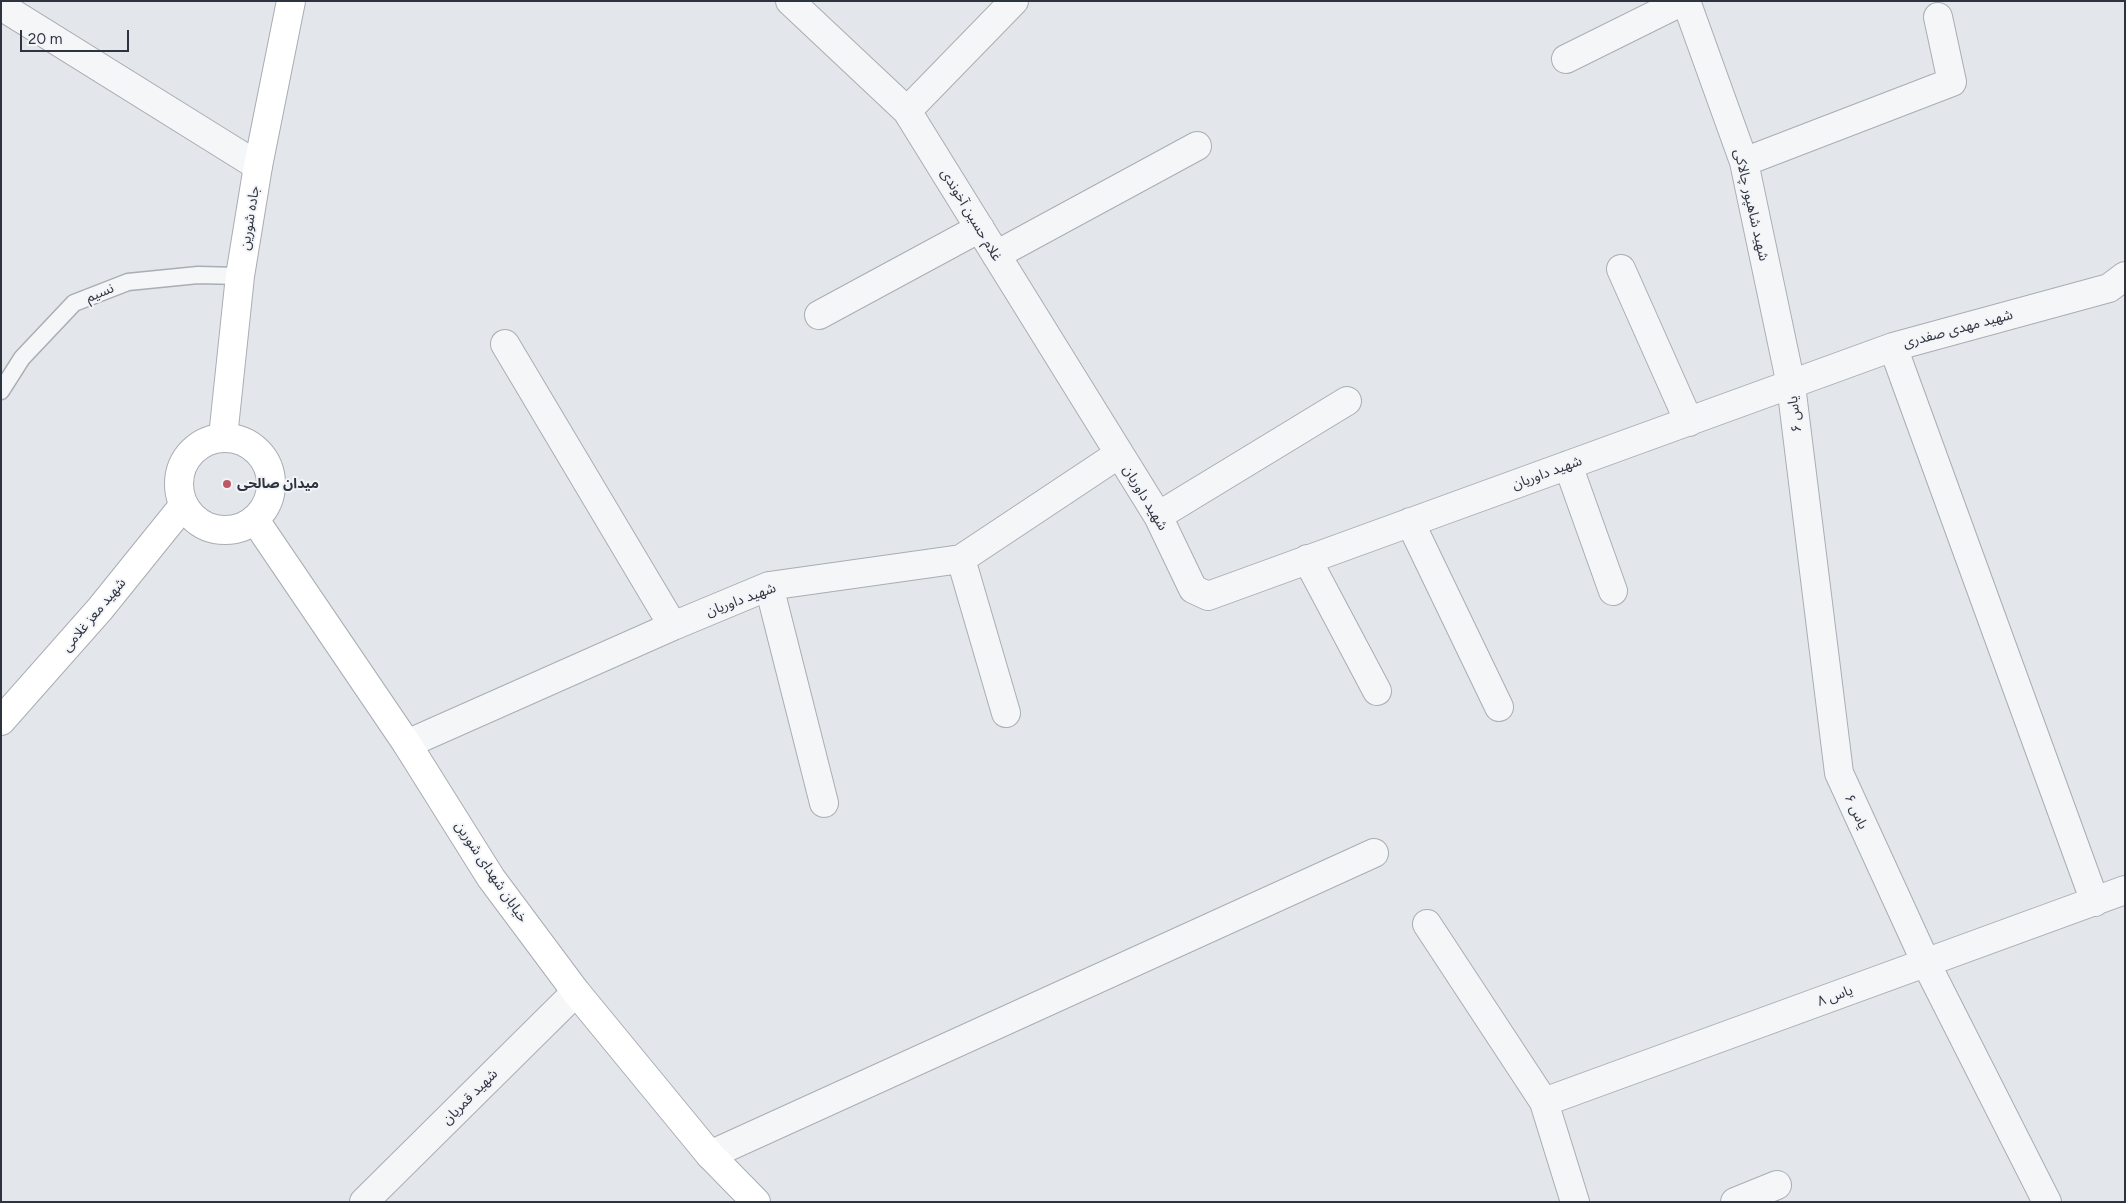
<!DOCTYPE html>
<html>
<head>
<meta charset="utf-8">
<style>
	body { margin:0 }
	#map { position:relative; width:2126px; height:1203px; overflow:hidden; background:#e3e6ea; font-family:Figtree,sans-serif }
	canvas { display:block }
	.frame { position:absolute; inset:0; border:2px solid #2d3440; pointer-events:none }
	.scale { position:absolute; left:20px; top:30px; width:109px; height:22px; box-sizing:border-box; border:2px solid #2d3440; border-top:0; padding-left:6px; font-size:15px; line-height:18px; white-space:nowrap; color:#2d3440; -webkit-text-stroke:4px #f3f4f7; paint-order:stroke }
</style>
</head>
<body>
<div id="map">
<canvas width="2126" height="1203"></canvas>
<div class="frame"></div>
<div class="scale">20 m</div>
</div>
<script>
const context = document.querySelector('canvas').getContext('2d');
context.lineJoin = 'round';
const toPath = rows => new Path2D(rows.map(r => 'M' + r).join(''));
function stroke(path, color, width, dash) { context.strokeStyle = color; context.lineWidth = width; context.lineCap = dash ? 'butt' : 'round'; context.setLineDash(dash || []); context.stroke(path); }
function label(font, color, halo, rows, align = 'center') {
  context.font = font + ' Figtree,"Noto Sans Arabic",sans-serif'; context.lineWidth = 4; context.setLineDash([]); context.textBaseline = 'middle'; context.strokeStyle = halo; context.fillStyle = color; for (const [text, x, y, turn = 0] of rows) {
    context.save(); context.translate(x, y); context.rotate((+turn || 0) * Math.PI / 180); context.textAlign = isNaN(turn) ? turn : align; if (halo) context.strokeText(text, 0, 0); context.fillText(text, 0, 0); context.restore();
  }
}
const lane = toPath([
	[1,391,22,358,74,303,128,282,198,275,240,276]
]);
const street = toPath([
	[790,1,907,111,1158,516,1193,589,1208,596,1893,347,2109,288,2125,276],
	[1686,1,1744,162,1791,385,1839,773,1926,963,2047,1202],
	[1,6,258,166],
	[1566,59,1683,1],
	[907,111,1014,1],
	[1744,162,1952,82,1938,17],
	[996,255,1197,146],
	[1621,269,1689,422],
	[819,315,980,228],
	[505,344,673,626],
	[1893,347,2095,902],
	[1568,465,1613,591],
	[1158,516,1347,401],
	[1410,522,1499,707],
	[961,559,1006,713],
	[1307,559,1377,691],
	[769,586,824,803],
	[407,744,673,626,769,586,961,559,1119,454],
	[1427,924,1544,1102,1575,1202],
	[1544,1102,2125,890],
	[710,1155,1374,853],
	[364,1202,576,992],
	[1735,1202,1777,1185]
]);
const secondary = toPath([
	[223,437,240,276,258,166,291,1],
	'179 484a46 46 0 1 1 92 0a46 46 0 1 1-92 0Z',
	[255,520,407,744,491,878,576,992,710,1155,756,1202],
	[1,721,100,609,183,506]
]);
const markers = [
	[227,484,5,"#bf5767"]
];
const streetNames = [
	["شهید شاهپور چالاکی",1751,205,77],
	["غلام حسین آخوندی",971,215,59],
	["جاده شورين",250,218,-81],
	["نسیم",100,293,-22],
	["شهید مهدی صفدری",1958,329,-15],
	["یاس ۶",1795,414,-97],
	["شهید داوریان",1547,473,-20],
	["شهید داوریان",1145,498,59],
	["شهید داوریان",741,600,-20],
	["شهید معز غلامی",94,615,-50],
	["یاس ۶",1856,812,65],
	["خیابان شهدای شورین",491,872,56],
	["یاس ۸",1835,996,-20],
	["شهید قمریان",470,1097,-45]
];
const poiNames = [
	["میدان صالحی",237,484]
];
stroke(lane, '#a9adb4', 19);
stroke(street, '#a9adb4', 30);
stroke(secondary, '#a9adb4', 30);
stroke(lane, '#f5f6f8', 16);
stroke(street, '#f5f6f8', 28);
stroke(secondary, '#fff', 28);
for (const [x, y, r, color] of markers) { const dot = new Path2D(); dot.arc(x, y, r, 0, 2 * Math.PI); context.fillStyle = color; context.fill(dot); stroke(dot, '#f3f4f7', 2); }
label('14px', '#2d3440', '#f3f4f7', streetNames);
label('bold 14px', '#2d3440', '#f3f4f7', poiNames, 'left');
</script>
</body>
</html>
